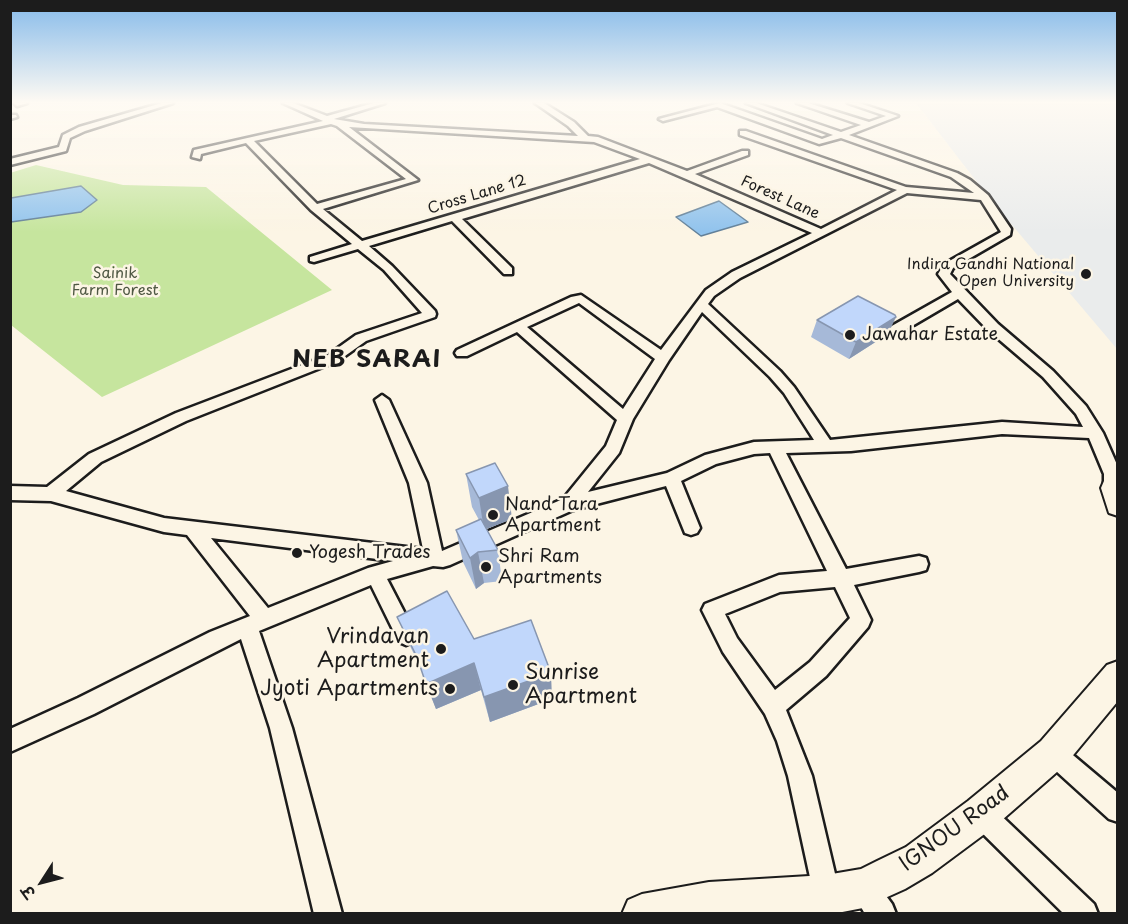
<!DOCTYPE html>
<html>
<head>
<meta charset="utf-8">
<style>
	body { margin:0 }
	#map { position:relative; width:1128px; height:924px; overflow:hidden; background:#fcf5e5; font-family:"Playpen Sans","Playpen Sans Deva",sans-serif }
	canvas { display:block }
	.frame { position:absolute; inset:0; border:12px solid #1c1c1c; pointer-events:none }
	.north { position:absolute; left:12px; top:852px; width:60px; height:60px; -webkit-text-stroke:4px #fcf5e5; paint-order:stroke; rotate:234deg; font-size:16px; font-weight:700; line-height:24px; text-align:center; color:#1c1c1c }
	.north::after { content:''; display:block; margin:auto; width:21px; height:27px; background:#1c1c1c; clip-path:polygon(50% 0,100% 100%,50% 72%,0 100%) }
</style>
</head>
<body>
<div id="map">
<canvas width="1128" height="924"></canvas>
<div class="frame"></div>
<div class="north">उ</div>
</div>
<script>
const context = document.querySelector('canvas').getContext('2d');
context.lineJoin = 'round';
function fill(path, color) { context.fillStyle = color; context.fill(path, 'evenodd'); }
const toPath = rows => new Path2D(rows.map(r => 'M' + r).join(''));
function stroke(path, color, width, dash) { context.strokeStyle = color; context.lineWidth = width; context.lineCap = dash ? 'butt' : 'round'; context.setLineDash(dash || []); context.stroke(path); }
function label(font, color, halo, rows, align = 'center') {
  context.font = font + ' "Playpen Sans",sans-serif'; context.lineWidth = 5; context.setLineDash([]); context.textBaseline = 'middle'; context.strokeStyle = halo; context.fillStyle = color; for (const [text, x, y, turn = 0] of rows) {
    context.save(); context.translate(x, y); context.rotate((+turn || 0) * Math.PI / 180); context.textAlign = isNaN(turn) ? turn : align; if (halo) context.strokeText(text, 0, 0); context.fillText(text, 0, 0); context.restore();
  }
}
const built = toPath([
	[916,103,1117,103,1117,349,990,199]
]);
const green = toPath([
	[36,165,123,185,206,187,332,290,102,397,11,325,10,173]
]);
const water = toPath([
	[81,186,97,200,81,212,11,222,11,198,81,186],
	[719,201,748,222,701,236,676,217,719,201]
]);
const street = toPath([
	[14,103,27,103,17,106,14,103],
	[162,103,173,103,85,131,70,138,66,151,10,165,10,159,59,147,63,135,79,127,162,103],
	[283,103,293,103,327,116,374,103,385,103,334,119,364,124,578,136,568,126,535,103,544,103,574,122,588,136,598,137,687,171,742,151,748,151,748,155,695,174,821,229,897,190,740,135,740,131,746,131,906,187,974,193,951,177,841,138,819,144,717,107,663,121,659,119,720,103,822,139,833,135,746,103,756,103,841,132,861,125,797,103,808,103,869,122,886,116,848,103,859,103,898,116,849,135,957,173,970,180,988,195,1011,229,1010,235,953,268,950,274,998,324,1053,371,1086,406,1103,433,1118,467,1118,493,1107,493,1104,488,1104,474,1089,438,1002,434,851,451,786,453,846,569,919,556,926,558,928,564,926,570,919,572,854,585,871,620,868,627,826,676,786,710,812,776,840,895,836,905,826,909,816,905,788,776,777,741,765,714,723,652,702,610,705,604,779,575,827,571,770,453,754,454,716,464,681,481,700,528,697,533,691,535,685,533,666,486,573,510,450,565,443,567,433,566,387,579,416,635,413,642,406,645,399,642,371,585,259,631,292,728,342,914,314,914,270,728,241,639,94,714,10,752,10,729,78,698,210,632,250,616,187,535,164,532,51,501,10,500,10,486,47,487,89,454,176,413,328,355,356,335,422,313,384,270,358,249,314,262,310,261,310,257,352,244,311,210,246,143,201,154,200,159,192,157,194,150,323,121,283,103],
	[331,124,337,126,406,179,317,204,254,141,331,124],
	[349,127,594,142,640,159,362,241,323,209,418,180,349,127],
	[649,163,812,233,732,272,706,290,661,350,581,295,571,297,457,350,455,353,457,356,467,356,517,332,617,420,606,446,563,499,442,551,427,483,389,400,382,395,375,400,409,483,423,549,164,518,66,491,101,462,186,421,338,361,366,341,435,317,436,314,435,311,392,266,369,246,452,221,504,274,512,274,512,268,462,219,649,163],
	[907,193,981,200,1001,232,944,264,938,274,952,292,890,327,888,330,890,333,900,333,958,299,988,330,1043,377,1076,414,1083,427,1002,422,830,440,794,387,780,371,708,304,714,296,740,278,907,193],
	[579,303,655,359,623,409,527,327,579,303],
	[702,312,770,377,784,393,814,440,754,442,705,455,667,473,588,492,619,453,633,419,669,360,702,312],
	[211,538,393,561,368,568,268,608,211,538],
	[835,587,850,618,810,662,775,690,737,638,725,614,780,592,835,587],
	[10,115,16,115,17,117,10,119,10,115],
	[1053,741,1061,745,1118,793,1118,822,1109,819,1045,761,1041,753,1045,745,1053,741],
	[981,801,990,805,1094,904,1098,914,1064,914,972,823,968,814,972,805,981,801],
	[863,875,873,878,892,904,896,914,865,914,850,888,853,878,863,875]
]);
const secondary = toPath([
	[1113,478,1118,478,1118,516,1109,513,1101,488,1104,481,1113,478],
	[1118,661,1118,701,1065,765,994,827,932,873,905,889,863,908,832,914,622,914,628,900,642,894,709,882,826,875,861,869,877,861,906,847,968,801,1041,741,1107,665,1118,661]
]);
const wall = toPath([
	[817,320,888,334,849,359,811,337],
	[466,474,512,519,486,529,498,550,502,581,484,583,476,589,463,562,456,530,479,520,472,507],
	[397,617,552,699,490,722,481,690,436,709,421,669,410,646]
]);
const shadedWall = toPath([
	[896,317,888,334,849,359,856,342],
	[508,486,512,519,484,530,479,498],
	[478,552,484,583,476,589,470,558],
	[474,663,481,690,436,709,426,684],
	[551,673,552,699,490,722,484,697]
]);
const building = toPath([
	[858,296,895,315,896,317,856,342,817,320,858,296],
	[495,463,508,486,479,498,466,474,495,463],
	[481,519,498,550,478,552,470,558,456,530,481,519],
	[447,591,474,639,531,620,551,673,484,697,474,663,426,684,417,657,397,617,447,591]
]);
const markers = [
	[1086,274,6,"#1c1c1c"],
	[850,335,6,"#1c1c1c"],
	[493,515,6,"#1c1c1c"],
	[297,553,6,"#1c1c1c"],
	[486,567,6,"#1c1c1c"],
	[441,649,6,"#1c1c1c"],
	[513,685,6,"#1c1c1c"],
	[450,689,6,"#1c1c1c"]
];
const farStreetnames = [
	["Cross Lane 12",477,195,-17],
	["Forest Lane",780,198,24]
];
const farPoinames = [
	["Indira Gandhi National",1074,265],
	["Open University",1074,282]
];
const farParknames = [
	["Sainik",115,274],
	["Farm Forest",115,291]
];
const poiNames = [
	["Jawahar Estate",862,335],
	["Nand Tara",505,505],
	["Apartment",505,526],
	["Yogesh Trades",309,553],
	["Shri Ram",498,557],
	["Apartments",498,578]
];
const nearPoinames = [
	["Vrindavan",429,637],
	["Apartment",429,661],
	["Sunrise",525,673,"left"],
	["Apartment",525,697,"left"],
	["Jyoti Apartments",438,689]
];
const nearStreetnames = [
	["IGNOU Road",955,829,-36]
];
const districtNames = [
	["NEB SARAI",367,360]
];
fill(built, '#eaecec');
fill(green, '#c6e59e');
fill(water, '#91c3ed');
stroke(water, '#628099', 1.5);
stroke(street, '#1c1c1c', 5);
stroke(secondary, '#1c1c1c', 4);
fill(street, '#fcf5e5');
fill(secondary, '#fcf5e5');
fill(wall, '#a6b9d8');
fill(shadedWall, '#8796b0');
fill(building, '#c1d7fb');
stroke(building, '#8796b0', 1.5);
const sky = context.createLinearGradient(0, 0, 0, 232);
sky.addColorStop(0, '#85baea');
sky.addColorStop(0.44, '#fefaf3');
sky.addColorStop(1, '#fefaf300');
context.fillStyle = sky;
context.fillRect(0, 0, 1128, 232);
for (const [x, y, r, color] of markers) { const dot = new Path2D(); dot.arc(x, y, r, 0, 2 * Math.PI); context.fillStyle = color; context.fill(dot); stroke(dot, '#fcf5e5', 2); }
label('15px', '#1c1c1c', '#fcf5e5', farStreetnames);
label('15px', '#1c1c1c', '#fcf5e5', farPoinames, 'right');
label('15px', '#4f5843', '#fcf5e5', farParknames);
label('18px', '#1c1c1c', '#fcf5e5', poiNames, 'left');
label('21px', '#1c1c1c', '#fcf5e5', nearPoinames, 'right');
label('21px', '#1c1c1c', '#fcf5e5', nearStreetnames);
context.letterSpacing = '1.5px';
label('bold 24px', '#1c1c1c', '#fcf5e5', districtNames);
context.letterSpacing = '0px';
</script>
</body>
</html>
